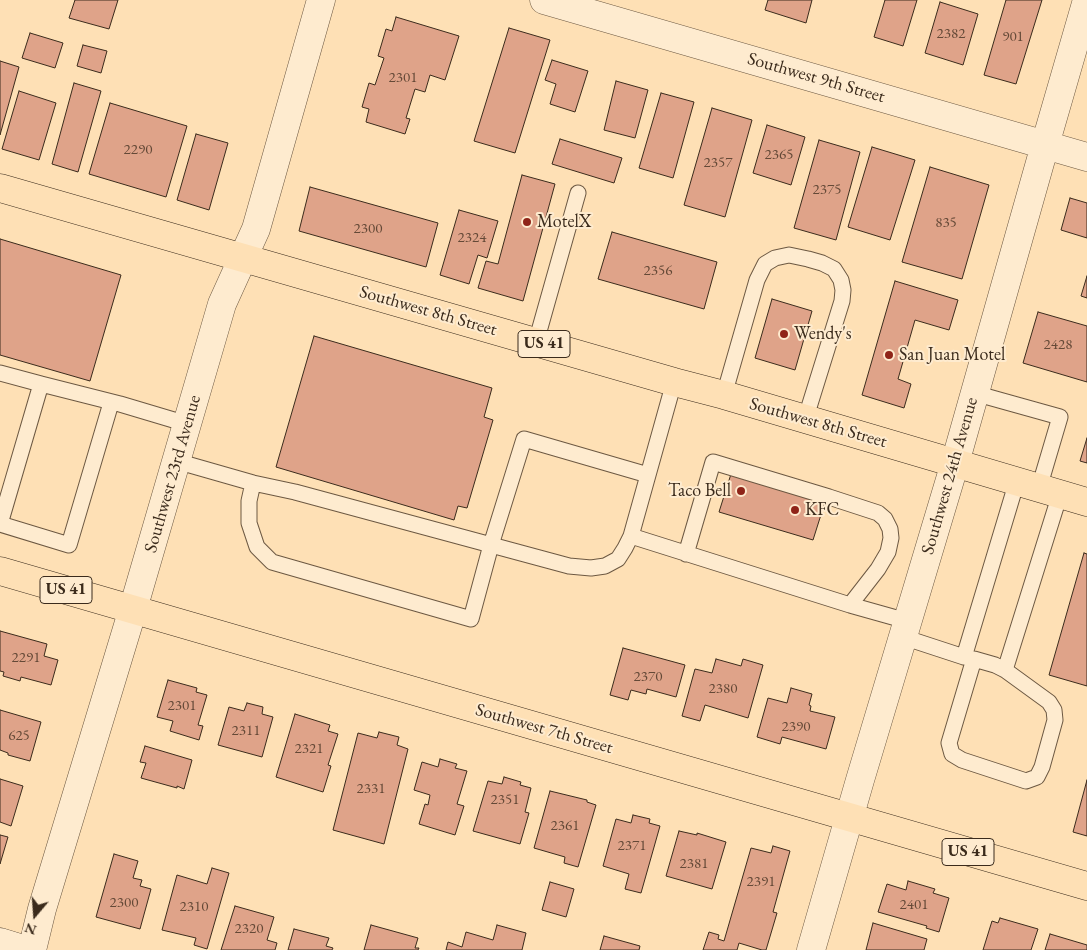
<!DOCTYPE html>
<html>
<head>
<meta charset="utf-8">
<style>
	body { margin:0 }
	#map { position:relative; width:1087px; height:950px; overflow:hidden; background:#fee0b5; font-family:"EB Garamond",serif }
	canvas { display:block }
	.north { position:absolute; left:10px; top:890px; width:50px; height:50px; -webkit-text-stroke:4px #feebcf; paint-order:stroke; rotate:198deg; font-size:14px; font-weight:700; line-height:20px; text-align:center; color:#3b2b1c }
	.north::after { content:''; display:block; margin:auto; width:18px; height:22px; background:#3b2b1c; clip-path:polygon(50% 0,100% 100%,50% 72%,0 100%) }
</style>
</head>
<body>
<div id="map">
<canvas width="1087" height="950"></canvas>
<div class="north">N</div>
</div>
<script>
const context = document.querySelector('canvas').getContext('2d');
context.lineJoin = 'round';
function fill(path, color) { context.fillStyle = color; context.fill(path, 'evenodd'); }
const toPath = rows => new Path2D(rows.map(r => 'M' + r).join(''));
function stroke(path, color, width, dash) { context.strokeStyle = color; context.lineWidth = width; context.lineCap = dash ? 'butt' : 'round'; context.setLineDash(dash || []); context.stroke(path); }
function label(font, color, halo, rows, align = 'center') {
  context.font = font + ' "EB Garamond",serif'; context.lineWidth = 4; context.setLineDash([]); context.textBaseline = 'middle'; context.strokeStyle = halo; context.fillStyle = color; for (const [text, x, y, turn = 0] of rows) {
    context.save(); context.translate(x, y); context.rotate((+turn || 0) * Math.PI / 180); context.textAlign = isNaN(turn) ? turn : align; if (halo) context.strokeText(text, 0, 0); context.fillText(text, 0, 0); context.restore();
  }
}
const building = toPath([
	[75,0,118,0,109,29,69,18,75,0],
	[768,0,812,0,806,23,765,10,768,0],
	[885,0,917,0,903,46,874,37,885,0],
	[1006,0,1042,0,1016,84,984,75,1006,0],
	[940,2,978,14,963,65,925,53,940,2],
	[396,17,459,36,445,80,430,75,425,92,415,89,406,118,410,119,405,134,366,122,369,109,362,107,369,83,375,85,384,58,378,56,386,29,392,31,396,17],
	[509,28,550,40,515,153,474,141,509,28],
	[30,33,63,43,55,68,22,58,30,33],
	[83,45,107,51,101,73,77,66,83,45],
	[552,60,588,71,575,112,550,104,556,84,545,80,552,60],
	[0,61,19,67,0,135,0,61],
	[616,81,648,90,635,138,604,130,616,81],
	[74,83,101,91,78,172,52,164,74,83],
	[19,91,56,103,39,160,2,149,19,91],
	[661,93,694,102,673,178,639,168,661,93],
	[110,103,187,126,166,197,89,174,110,103],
	[712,108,752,120,725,217,684,205,712,108],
	[767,125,805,137,791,185,753,173,767,125],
	[196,134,228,143,209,210,177,200,196,134],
	[560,139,622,158,614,183,552,164,560,139],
	[819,140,860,152,836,240,794,228,819,140],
	[872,147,915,160,890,240,848,227,872,147],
	[930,167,989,185,962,279,902,262,930,167],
	[522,175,555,184,523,301,478,288,486,261,498,264,522,175],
	[310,187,438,223,426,267,299,231,310,187],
	[1070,198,1087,203,1087,238,1061,230,1070,198],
	[459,210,498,221,487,258,478,255,469,284,440,275,459,210],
	[612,232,717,262,704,309,598,279,612,232],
	[0,239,121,275,90,381,0,355,0,239],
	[1087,276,1087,298,1081,296,1087,276],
	[895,281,958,300,949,330,915,320,898,379,911,384,904,408,862,395,895,281],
	[772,299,812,311,795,370,755,358,772,299],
	[1038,312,1087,326,1087,382,1023,363,1038,312],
	[314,336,492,388,484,417,493,420,467,508,458,506,454,520,276,467,314,336],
	[1087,438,1087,463,1080,461,1087,438],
	[731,474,825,502,813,540,719,512,731,474],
	[1084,553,1087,554,1087,686,1049,675,1084,553],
	[0,631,47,644,44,656,58,660,51,685,21,677,20,681,3,676,4,672,0,671,0,631],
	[623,648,685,665,676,697,647,689,646,694,631,690,628,700,610,695,623,648],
	[716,659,741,666,743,659,763,665,748,718,705,705,700,721,682,716,695,669,712,673,716,659],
	[168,680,197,688,196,692,207,695,198,725,203,726,199,740,170,731,173,721,157,717,168,680],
	[791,688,812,694,809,705,811,706,810,711,835,717,826,749,782,737,780,744,757,737,768,698,787,703,791,688],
	[247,703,263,707,262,714,273,717,262,757,218,745,229,707,244,711,247,703],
	[0,710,41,722,30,761,8,755,8,753,0,750,0,710],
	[295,714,330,725,328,731,338,734,328,765,331,766,323,792,276,777,295,714],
	[379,732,399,737,397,745,408,749,384,844,333,830,358,733,377,738,379,732],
	[145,746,192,760,184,789,177,786,177,788,141,778,146,763,140,762,145,746],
	[440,759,457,764,455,768,467,771,457,804,464,806,455,835,419,824,425,804,428,805,430,795,414,790,422,762,438,767,440,759],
	[504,777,521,782,520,785,531,788,525,812,529,813,520,844,473,831,488,781,502,784,504,777],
	[0,779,23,786,11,826,0,822,0,779],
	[1087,780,1087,836,1073,832,1087,780],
	[550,791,587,800,587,802,596,805,578,867,564,863,565,857,534,848,550,791],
	[633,815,650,819,649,823,660,826,641,893,625,889,629,874,603,866,616,819,631,823,633,815],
	[679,831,697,835,697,833,726,842,712,889,666,876,679,831],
	[0,835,8,837,0,864,0,835],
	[773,846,790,851,773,912,777,913,766,950,762,950,739,943,737,950,703,950,709,932,719,935,718,939,724,941,751,848,771,853,773,846],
	[114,854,138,861,133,878,142,880,140,886,151,889,140,929,96,917,114,854],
	[212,868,229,873,207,949,194,945,196,938,162,930,177,875,207,884,212,868],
	[908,881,935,889,933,893,949,898,939,932,926,928,927,926,878,912,887,884,906,890,908,881],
	[550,882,574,889,566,917,542,910,550,882],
	[235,906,274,917,267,940,277,943,275,950,221,950,235,906],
	[1000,918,1038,929,1031,950,983,950,992,921,998,923,1000,918],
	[873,923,927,939,924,950,866,950,873,923],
	[371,925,418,938,415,948,419,948,418,950,364,950,371,925],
	[497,925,526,933,522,950,446,950,448,942,462,947,466,932,493,940,497,925],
	[294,929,329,938,326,946,333,948,332,950,288,950,294,929],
	[1050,934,1087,945,1087,950,1045,950,1050,934],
	[604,936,640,946,639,950,600,950,604,936]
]);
const lane = toPath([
	[536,342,578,193],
	[0,373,41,384],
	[674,382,631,536,850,605,907,621],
	[974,393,1060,417,1039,488],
	[724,395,757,280,765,264,775,258,789,255,808,259,822,263,834,269,841,280,843,290,842,301,805,420],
	[176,461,253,483,295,492,569,566,591,568,605,566,618,559,625,548,631,536],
	[253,483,249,501,249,523,257,547,272,562,471,619,491,545,524,439,648,475],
	[0,524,41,384,120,404,187,424],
	[0,524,69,545,111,403],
	[686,554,713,462,829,497,878,513,885,519,890,529,891,538,888,552,878,569,850,605],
	[903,637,964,657,974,659,995,665,1005,670,1049,702,1054,710,1055,720,1042,767,1037,777,1026,781,962,760,952,754,949,743,974,659],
	[964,657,1017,481],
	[1005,670,1060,494]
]);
const street = toPath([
	[544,0,1087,157],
	[32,950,42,909,133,609,222,304,256,229,321,0],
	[811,950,860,780,955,463,1045,145,1087,0]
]);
const secondary = toPath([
	[0,942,26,950]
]);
const primary = toPath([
	[0,188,674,382,724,395,1087,502],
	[0,571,1087,886]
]);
const markers = [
	[527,222,5,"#8f2418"],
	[784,334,5,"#8f2418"],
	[889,355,5,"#8f2418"],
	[741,491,5,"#8f2418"],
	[795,510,5,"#8f2418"]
];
const numberNames = [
	["2382",951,34],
	["901",1013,37],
	["2301",403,78],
	["2290",138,150],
	["2365",779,155],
	["2357",718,163],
	["2375",827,190],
	["835",946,223],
	["2300",368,229],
	["2324",472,238],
	["2356",658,271],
	["2428",1058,345],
	["2291",26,658],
	["2370",648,677],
	["2380",723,689],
	["2301",182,706],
	["2390",796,727],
	["2311",246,731],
	["625",19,736],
	["2321",309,749],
	["2331",371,789],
	["2351",505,800],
	["2361",565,826],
	["2371",632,846],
	["2381",694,864],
	["2391",761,882],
	["2300",124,903],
	["2401",914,905],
	["2310",194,907],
	["2320",249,929]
];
const shields = [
	[544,344,52],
	[66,590,52],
	[968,852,52]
];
const shieldNames = [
	["US 41",544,344],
	["US 41",66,590],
	["US 41",968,852]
];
const streetNames = [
	["Southwest 9th Street",816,78,16],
	["Southwest 8th Street",428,311,16],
	["Southwest 8th Street",818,423,16],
	["Southwest 23rd Avenue",173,474,-74],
	["Southwest 24th Avenue",950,476,-74],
	["Southwest 7th Street",544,729,16]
];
const poiNames = [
	["MotelX",537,222],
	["Wendy's",794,334],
	["San Juan Motel",899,355],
	["Taco Bell",731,491,"right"],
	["KFC",805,510]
];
fill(building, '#dfa389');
stroke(building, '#3b2b1c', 1);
stroke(lane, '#6c5842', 17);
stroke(street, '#6c5842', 29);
stroke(secondary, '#3b2b1c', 29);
stroke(primary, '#3b2b1c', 29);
stroke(lane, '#feebcf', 15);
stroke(street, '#feebcf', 28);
stroke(secondary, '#feebcf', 28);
stroke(primary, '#fee0b5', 28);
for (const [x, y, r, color] of markers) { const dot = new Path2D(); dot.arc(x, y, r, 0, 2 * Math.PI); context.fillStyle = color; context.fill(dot); stroke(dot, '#feebcf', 2); }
label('15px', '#644937', null, numberNames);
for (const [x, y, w] of shields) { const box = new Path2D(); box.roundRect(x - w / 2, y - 13.5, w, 27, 4); context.fillStyle = '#feebcf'; context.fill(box); stroke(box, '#3b2b1c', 1); }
label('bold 16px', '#3b2b1c', null, shieldNames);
label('18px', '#3b2b1c', '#feebcf', streetNames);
label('18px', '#3b2b1c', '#feebcf', poiNames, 'left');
</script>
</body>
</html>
